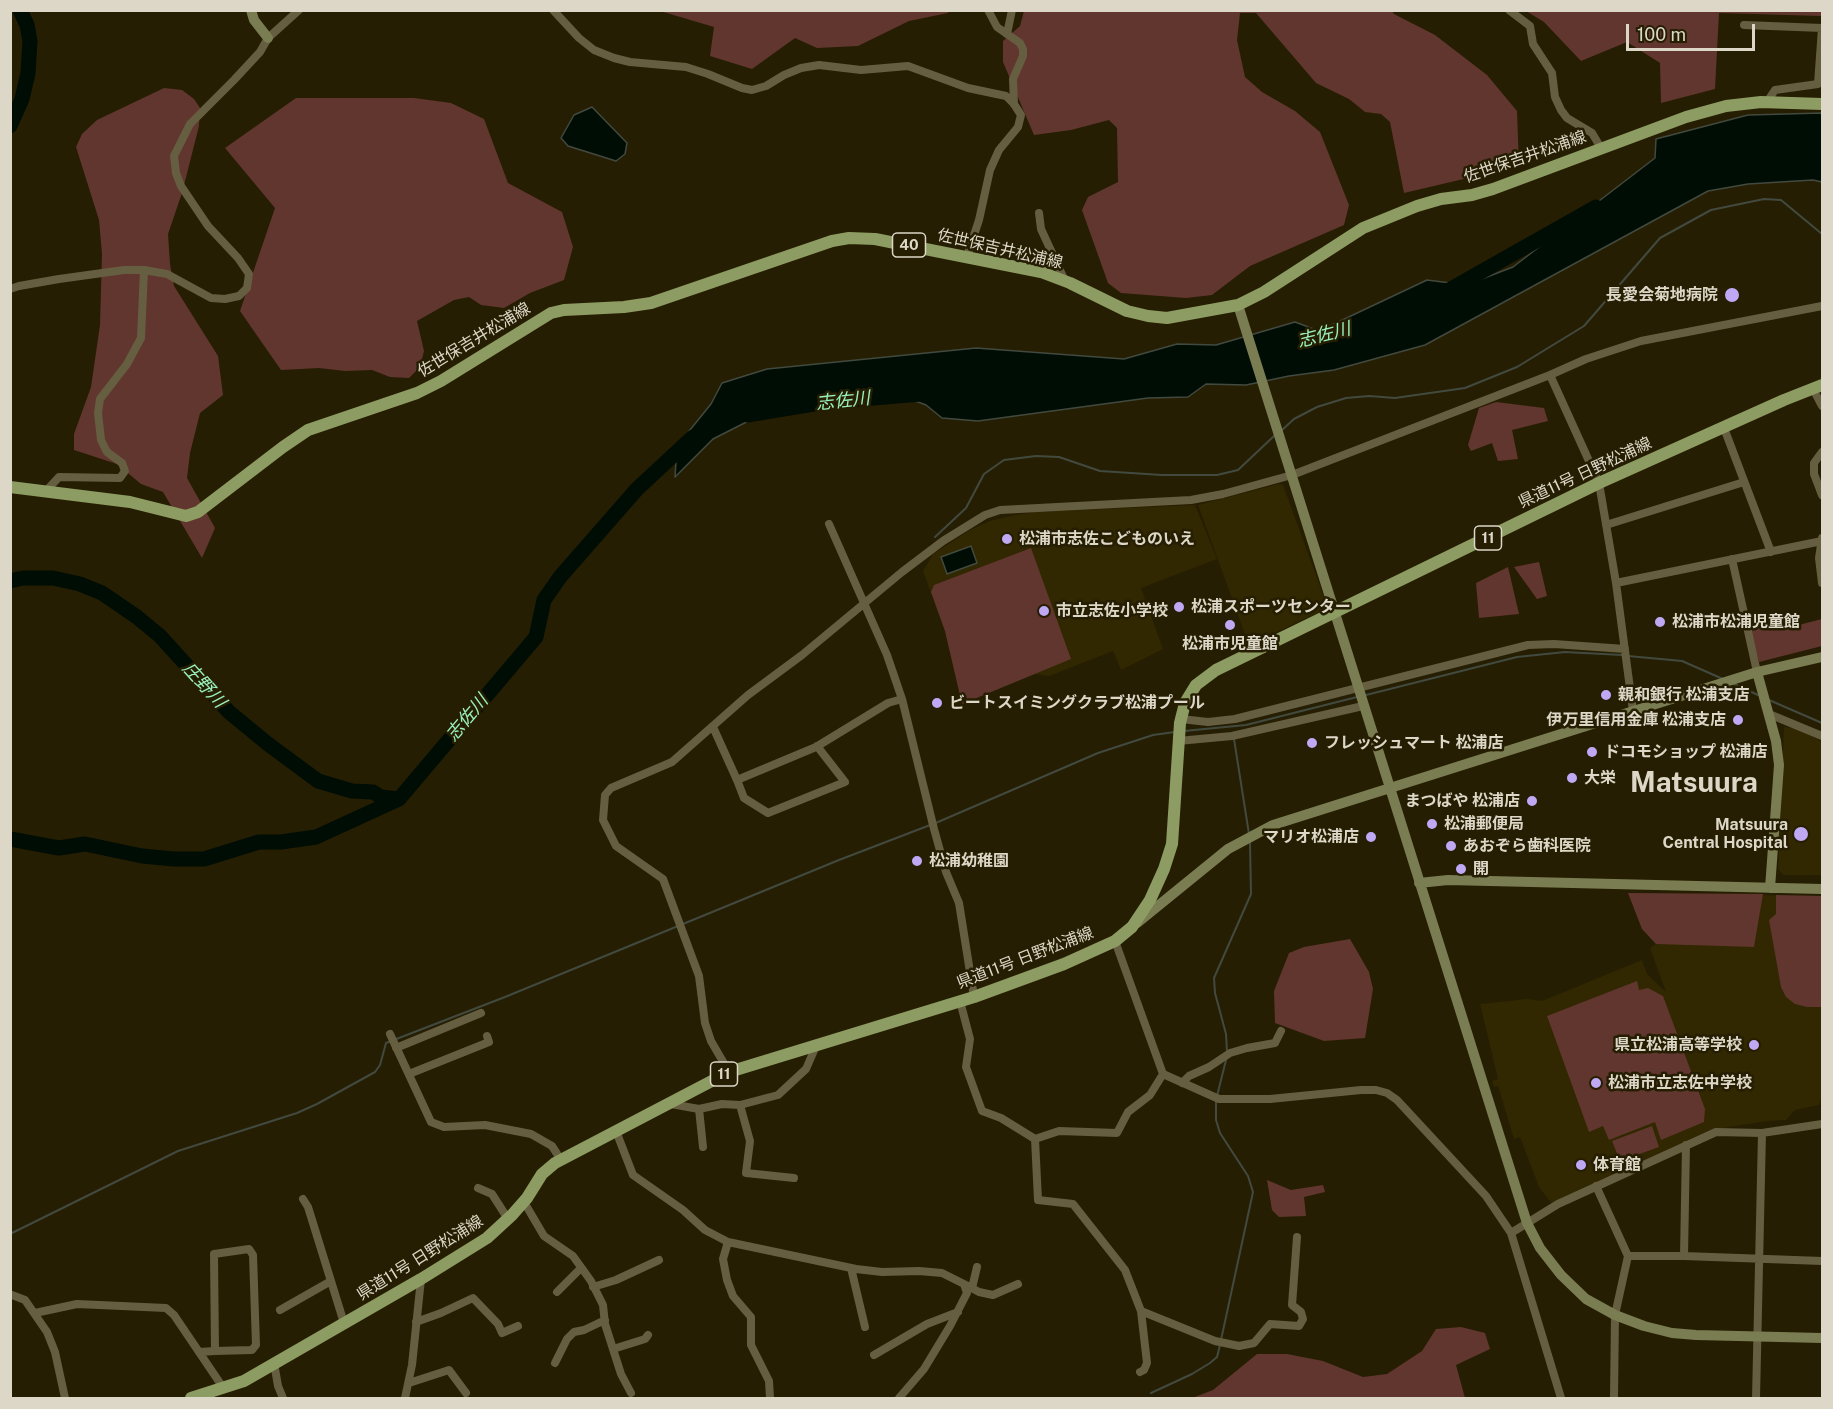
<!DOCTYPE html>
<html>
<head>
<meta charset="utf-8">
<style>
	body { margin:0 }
	#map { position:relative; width:1833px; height:1409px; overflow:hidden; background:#261e02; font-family:"Public Sans",sans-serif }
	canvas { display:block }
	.frame { position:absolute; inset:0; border:12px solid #dcd7c7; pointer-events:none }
	.scale { position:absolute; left:1626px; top:24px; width:129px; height:27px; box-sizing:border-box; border:3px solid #dcd7c7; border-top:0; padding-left:8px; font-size:18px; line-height:21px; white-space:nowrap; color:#dcd7c7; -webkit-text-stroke:4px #261e02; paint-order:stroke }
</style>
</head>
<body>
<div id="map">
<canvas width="1833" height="1409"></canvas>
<div class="frame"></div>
<div class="scale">100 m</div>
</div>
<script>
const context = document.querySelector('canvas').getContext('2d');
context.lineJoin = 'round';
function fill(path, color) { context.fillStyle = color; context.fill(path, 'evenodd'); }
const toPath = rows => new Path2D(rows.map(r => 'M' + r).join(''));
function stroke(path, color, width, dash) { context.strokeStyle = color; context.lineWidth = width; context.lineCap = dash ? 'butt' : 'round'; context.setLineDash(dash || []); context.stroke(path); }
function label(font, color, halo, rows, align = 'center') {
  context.font = font + ' "Public Sans","Noto Sans JP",sans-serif'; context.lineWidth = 5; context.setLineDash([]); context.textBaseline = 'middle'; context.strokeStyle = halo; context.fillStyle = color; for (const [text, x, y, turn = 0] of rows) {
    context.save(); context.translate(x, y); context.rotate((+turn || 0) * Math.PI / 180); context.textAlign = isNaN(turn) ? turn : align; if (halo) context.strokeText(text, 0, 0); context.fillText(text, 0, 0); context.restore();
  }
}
const built = toPath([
	[1279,484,1283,485,1328,608,1249,645,1198,505],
	[1195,505,1217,559,1141,588,1163,649,1121,670,1113,651,1049,676,1035,674,962,704,945,631,923,571,933,554,970,530,990,521,1011,516,1034,512],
	[1784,727,1797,728,1822,742,1822,875,1783,875,1778,869],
	[1628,893,1822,896,1822,1096,1819,1105,1795,1110,1786,1120,1767,1121,1710,1130,1551,1203,1539,1187,1520,1137,1514,1139,1498,1086,1494,1087,1492,1081,1498,1079,1480,1004,1527,999,1542,1001,1642,960,1647,974,1666,992,1650,948,1656,944,1642,929]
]);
const green = toPath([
	[1822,10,1822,16,1719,13,1715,89,1661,103,1660,63,1627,42,1581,61,1544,22,1526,11],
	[660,11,949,10,949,11,948,13,909,21,858,46,817,48,795,38,752,69,710,56,714,27],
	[1024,11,1392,11,1394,14,1435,35,1487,75,1517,111,1519,166,1404,193,1390,122,1381,114,1365,112,1349,99,1316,83,1256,13,1240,13,1237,40,1245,77,1262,92,1295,111,1320,132,1349,205,1344,225,1250,266,1212,295,1186,298,1121,293,1108,283,1082,210,1088,197,1118,182,1117,128,1109,120,1071,130,1034,135,1003,62,1003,41,1020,26],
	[164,88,182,90,194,99,200,108,199,126,182,193,168,234,170,264,174,286,218,356,223,395,200,413,190,453,187,478,215,528,202,558,163,492,141,484,117,464,74,450,74,434,91,387,100,325,102,254,99,220,76,147,82,134,97,120],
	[296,98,414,98,451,103,484,119,508,183,562,212,573,247,564,280,530,293,504,308,481,305,469,297,454,300,417,321,424,351,420,367,409,378,390,377,372,370,345,371,319,368,281,370,240,311,275,208,225,148],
	[1496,402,1544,408,1548,421,1512,430,1518,459,1498,461,1492,443,1471,451,1468,445,1479,408],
	[1031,548,1071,659,962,704,945,631,931,592,934,585],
	[1539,562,1547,596,1537,599,1514,567],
	[1508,567,1519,614,1479,618,1476,583],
	[1793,618,1795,626,1822,619,1822,646,1759,662,1750,628],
	[1628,893,1763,894,1754,947,1656,944,1642,929],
	[1776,895,1822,896,1822,1007,1807,1007,1795,1004,1786,997,1781,987,1769,920,1776,914],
	[1350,939,1369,972,1373,989,1365,1038,1324,1041,1275,1023,1274,991,1289,953,1304,947],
	[1637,981,1639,990,1648,988,1663,996,1705,1109,1704,1122,1661,1140,1655,1122,1609,1140,1603,1126,1589,1132,1547,1016],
	[1652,1126,1659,1147,1620,1161,1612,1141],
	[1267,1180,1291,1190,1323,1185,1325,1192,1304,1197,1306,1216,1279,1217,1272,1210],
	[1461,1327,1485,1333,1490,1349,1456,1365,1465,1398,1192,1398,1213,1390,1257,1354,1287,1354,1323,1361,1363,1377,1387,1374,1422,1351,1436,1329]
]);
const water = toPath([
	[592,107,627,143,625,154,616,161,568,146,561,138,574,115,592,107],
	[1822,113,1822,182,1813,180,1748,184,1708,191,1425,345,1334,370,1289,376,1246,385,1206,384,1188,397,1148,398,978,421,942,418,926,405,889,391,846,394,776,407,713,439,675,477,677,446,711,404,722,383,767,369,976,348,1124,359,1177,344,1216,345,1295,322,1319,331,1427,280,1466,285,1513,267,1655,158,1656,139,1748,115,1822,113],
	[971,546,977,563,947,574,941,557,971,546]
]);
const stream = toPath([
	[1281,431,1294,419,1317,407,1346,398,1369,396,1395,398,1465,388,1517,367,1584,326,1660,238,1711,210,1764,199,1781,200,1822,234],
	[935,537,966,508,984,474,1004,460,1036,456,1059,457,1100,471,1162,475,1217,475,1238,470,1274,436],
	[1628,656,1682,661,1723,679],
	[1734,684,1758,695],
	[1366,695,1517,657,1565,652,1622,655],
	[1769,700,1822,723],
	[1184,731,1246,725,1357,697],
	[1234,739,1249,834],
	[1227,1052,1226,1034,1215,993,1214,978,1251,894,1250,843],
	[1217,1096,1226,1060],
	[1216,1101,1216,1120,1220,1133,1248,1176,1253,1192,1221,1340],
	[10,1234,178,1151,297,1113,317,1104,375,1072,380,1065,386,1043,505,997,839,860,938,822,1098,753,1153,735,1175,732],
	[1151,1393,1192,1374,1210,1363,1217,1357,1220,1345]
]);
const river = toPath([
	[10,126,22,99,28,73,30,41,27,25,20,10],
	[1442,294,1596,207],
	[747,415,826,402,920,394],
	[10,581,23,578,53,578,80,584,102,593,137,617,160,636,229,712,268,744,318,781,352,791,373,792,381,797,399,799],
	[10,839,59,848,85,844,142,856,174,859,204,859,259,842,281,842,316,837,399,799,536,637,544,600,560,577,637,489,693,437]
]);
const street = toPath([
	[553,10,579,38,594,50,614,58,630,62,686,67,708,74,742,88,752,90,766,86,784,75,801,68,819,65,861,70,908,66,968,88,1006,96,1014,104,1021,115,1018,127,999,150,990,170,979,220,967,256],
	[988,10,997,27,1020,43,1023,49,1023,56,1013,79,1014,104],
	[1509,10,1530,26,1533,44,1552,73,1555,97,1561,110,1567,118,1592,133,1601,148],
	[1744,25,1822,28,1818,84,1775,90,1767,102],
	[1007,34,1012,10],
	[1039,213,1041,229,1065,281],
	[10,289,19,286,59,279,124,270,144,270,167,274,211,298,225,299,239,296,247,288,249,274,238,258,208,226,181,186,176,173,174,156,190,124,234,80,260,52,268,38,299,10],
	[1550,375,1586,359,1641,341,1822,306],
	[1813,389,1822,406],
	[1724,428,1771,552],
	[1822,452,1814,463,1814,474,1822,495],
	[46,491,59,477,120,478,125,471,122,463,107,452,101,440,98,413,100,399,127,364,141,338,144,270],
	[829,524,887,655,902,699,934,829,946,872,959,903,974,997],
	[1606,525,1744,482],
	[1822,538,1819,558,1822,583],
	[1732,559,1757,672],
	[1616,583,1822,541],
	[1769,714,1822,736],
	[1181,719,1208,722,1235,719,1528,645,1554,644,1625,649],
	[713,727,737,780,816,747,888,703,902,699],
	[1178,741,1232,736,1363,706],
	[737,780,744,798,768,813,845,782,817,746],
	[960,1001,970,1039,966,1067,982,1111,1001,1118,1035,1139,1059,1131,1117,1133,1128,1112,1150,1095,1163,1074,1115,941],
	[390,1034,431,1122,444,1127,485,1125,531,1134,552,1146,561,1160],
	[396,1048,481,1013],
	[729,1072,711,1041,705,1023,699,976,663,879,616,846,603,820,605,795,611,788,672,762,748,695,802,655,902,572,943,541,985,515,1000,510,1191,500,1223,494,1292,475,1550,375,1599,483,1616,583,1633,711],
	[409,1074,489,1042,487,1036],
	[1163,1074,1219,1099,1270,1099,1361,1090,1376,1090,1387,1093,1397,1100,1486,1196,1511,1233,1561,1398],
	[1182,1083,1189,1076,1209,1067,1230,1053,1247,1048,1275,1043,1281,1031],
	[671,1104,699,1109,722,1104,740,1105,778,1095,806,1069,816,1046],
	[740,1105,750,1141,746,1173,794,1178],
	[699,1109,703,1147],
	[616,1131,633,1175,683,1210,705,1230,728,1242,856,1269,882,1272,919,1271,942,1273,964,1284,967,1293,950,1326,924,1369,899,1398],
	[1035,1139,1038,1200,1073,1204,1125,1270,1141,1311,1215,1341,1239,1346,1254,1343,1270,1324,1299,1326,1303,1319,1301,1312,1292,1305,1297,1237],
	[1596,1186,1628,1256,1615,1315,1614,1398],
	[478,1188,492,1194,508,1219],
	[303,1199,308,1207,344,1323],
	[524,1202,544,1236,573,1256,591,1281,603,1305,605,1324,621,1374,631,1393],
	[1511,1233,1558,1204,1716,1132,1762,1133,1822,1124],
	[728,1242,723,1259,727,1280,733,1296,751,1317,751,1345,769,1381,770,1398],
	[1628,1256,1684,1256,1822,1261],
	[1684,1256,1686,1145],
	[851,1268,865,1327],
	[964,1284,979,1292,993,1295,1018,1284],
	[593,1287,616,1280,659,1260],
	[972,1288,977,1267],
	[557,1292,581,1268],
	[12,1295,25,1300,47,1332,55,1352,65,1398],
	[280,1310,331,1281],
	[35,1313,77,1304,166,1308,174,1315,224,1389],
	[416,1322,441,1313,473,1298,498,1324,502,1333,518,1326],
	[613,1349,645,1339,648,1335],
	[199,1352,215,1351,252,1350,256,1345,253,1255,249,1249,214,1254,215,1351],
	[874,1355,927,1324,958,1312],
	[274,1363,278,1386,283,1398],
	[555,1363,567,1339,574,1332,584,1330,605,1320],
	[1140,1372,1144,1370,1147,1363,1141,1311],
	[409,1383,449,1370,466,1393],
	[405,1398,412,1365,421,1279],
	[1756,1398,1762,1133]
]);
const secondary = toPath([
	[251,10,254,20,268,38],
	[1238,305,1527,1223,1540,1248,1561,1275,1586,1299,1615,1315,1644,1326,1672,1333,1696,1335,1822,1338],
	[1757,672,1776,741,1779,765,1770,888],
	[1419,883,1448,880,1822,889],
	[1137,923,1228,849,1273,825,1757,672,1822,657]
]);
const primary = toPath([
	[10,487,130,502,186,516,198,512,283,447,308,430,417,393,441,381,551,313,564,310,624,307,651,303,832,241,849,238,875,239,1041,272,1070,283,1127,311,1148,316,1167,318,1238,305,1264,292,1363,228,1417,206,1441,199,1472,195,1493,189,1686,117,1726,106,1761,102,1822,104],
	[191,1398,244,1381,421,1279,487,1238,512,1215,527,1198,542,1174,555,1163,729,1072,974,997,1064,964,1115,941,1132,927,1150,900,1164,869,1172,844,1180,723,1185,703,1196,685,1216,670,1599,483,1784,400,1822,385]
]);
const markers = [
	[1732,295,8,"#bfa9f4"],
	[1007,539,6,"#bfa9f4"],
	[1179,607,6,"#bfa9f4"],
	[1044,611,6,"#bfa9f4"],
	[1660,622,6,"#bfa9f4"],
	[1230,625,6,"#bfa9f4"],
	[1606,695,6,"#bfa9f4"],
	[937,703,6,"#bfa9f4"],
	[1738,720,6,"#bfa9f4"],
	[1312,743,6,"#bfa9f4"],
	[1592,752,6,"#bfa9f4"],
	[1572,778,6,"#bfa9f4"],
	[1532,801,6,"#bfa9f4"],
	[1432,824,6,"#bfa9f4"],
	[1801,834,8,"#bfa9f4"],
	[1371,837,6,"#bfa9f4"],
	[1451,846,6,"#bfa9f4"],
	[917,861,6,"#bfa9f4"],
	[1461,869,6,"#bfa9f4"],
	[1754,1045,6,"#bfa9f4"],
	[1596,1083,6,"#bfa9f4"],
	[1581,1165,6,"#bfa9f4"]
];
const shields = [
	[909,245,33],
	[1488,538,27],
	[724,1074,27]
];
const shieldNames = [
	["40",909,245],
	["11",1488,538],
	["11",724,1074]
];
const streetNames = [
	["佐世保吉井松浦線",1525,157,-19],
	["佐世保吉井松浦線",1000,249,13],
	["佐世保吉井松浦線",474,340,-31],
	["県道11号 日野松浦線",1585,473,-25],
	["県道11号 日野松浦線",1025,958,-21],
	["県道11号 日野松浦線",420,1258,-32]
];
const poiNames = [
	["長愛会菊地病院",1718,295,"right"],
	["松浦市志佐こどものいえ",1019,539],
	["松浦スポーツセンター",1191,607],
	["市立志佐小学校",1056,611],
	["松浦市松浦児童館",1672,622],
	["松浦市児童館",1230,644,"center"],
	["親和銀行 松浦支店",1618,695],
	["ビートスイミングクラブ松浦プール",949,703],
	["伊万里信用金庫 松浦支店",1726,720,"right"],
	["フレッシュマート 松浦店",1324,743],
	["ドコモショップ 松浦店",1604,752],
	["大栄",1584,778],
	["まつばや 松浦店",1520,801,"right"],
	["松浦郵便局",1444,824],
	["Matsuura",1788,825,"right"],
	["Central Hospital",1788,843,"right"],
	["マリオ松浦店",1359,837,"right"],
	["あおぞら歯科医院",1463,846],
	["松浦幼稚園",929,861],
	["開",1473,869],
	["県立松浦高等学校",1742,1045,"right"],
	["松浦市立志佐中学校",1608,1083],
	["体育館",1593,1165]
];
const waterNames = [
	["志佐川",1324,335,-14],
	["志佐川",843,401,-6],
	["庄野川",204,685,48],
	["志佐川",467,718,-50]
];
const townNames = [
	["Matsuura",1694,783]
];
fill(built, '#312701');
fill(green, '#61362e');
fill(water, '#000d05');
stroke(water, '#424a3f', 1.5);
stroke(stream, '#424a3f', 2);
stroke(river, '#000d05', 15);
stroke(street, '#665e40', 8);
stroke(secondary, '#7a7d51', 10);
stroke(primary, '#8d9c62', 12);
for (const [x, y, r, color] of markers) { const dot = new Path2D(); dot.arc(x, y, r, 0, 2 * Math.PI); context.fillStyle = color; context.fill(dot); stroke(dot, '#261e02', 2); }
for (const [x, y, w] of shields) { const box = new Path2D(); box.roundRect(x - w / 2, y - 12, w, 24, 4.5); context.fillStyle = '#261e02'; context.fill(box); stroke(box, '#dcd7c7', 1.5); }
label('bold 15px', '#dcd7c7', null, shieldNames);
label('16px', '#dcd7c7', '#261e02', streetNames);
label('bold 16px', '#dcd7c7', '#261e02', poiNames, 'left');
label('italic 18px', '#9af2bf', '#261e02', waterNames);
label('bold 28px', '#dcd7c7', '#261e02', townNames);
</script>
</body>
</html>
